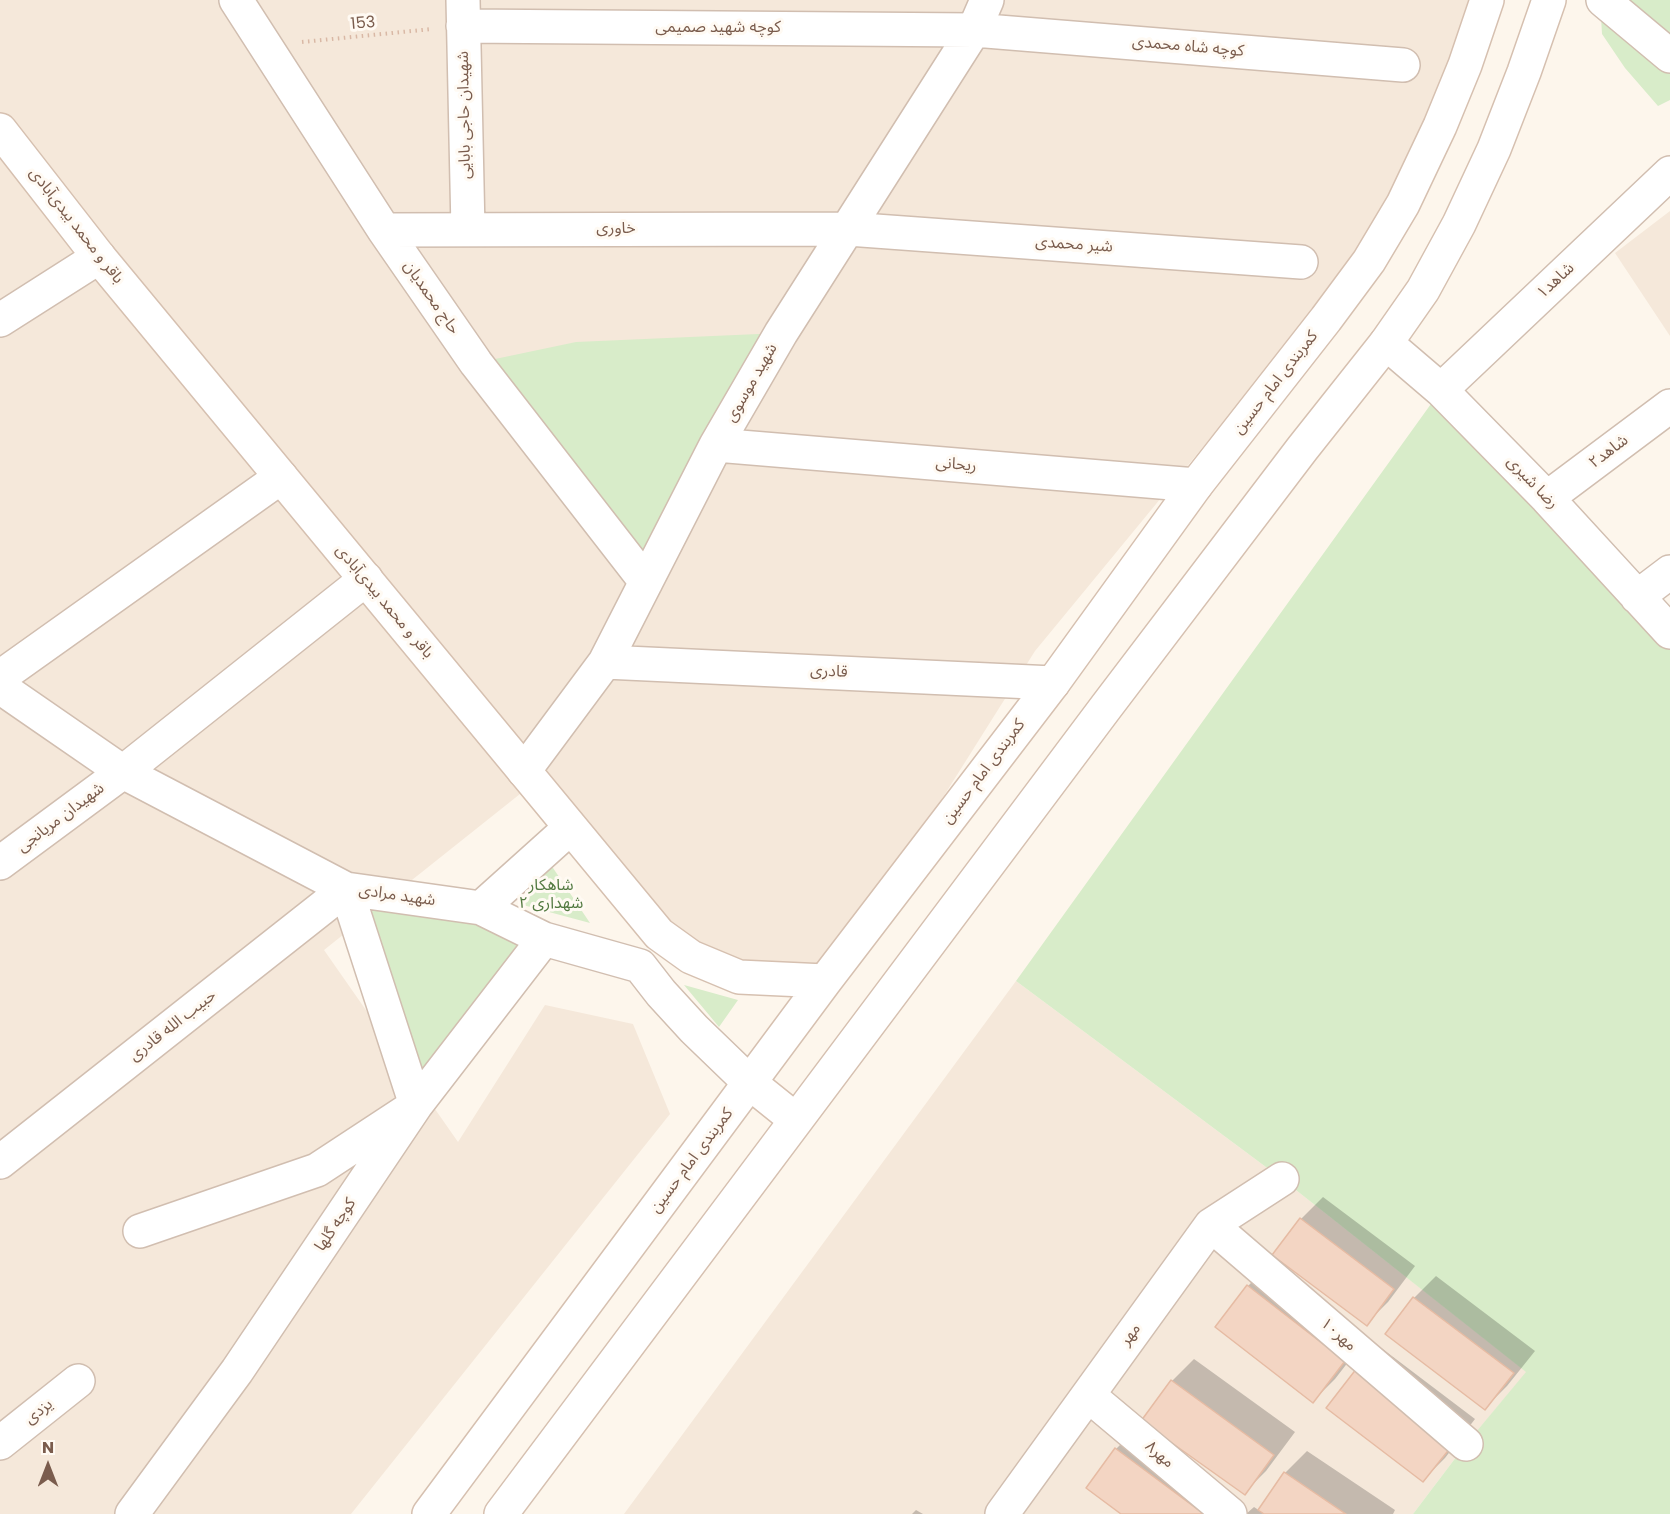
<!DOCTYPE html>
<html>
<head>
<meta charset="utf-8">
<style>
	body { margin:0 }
	#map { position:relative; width:1670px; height:1514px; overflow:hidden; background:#fdf6ec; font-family:Poppins,sans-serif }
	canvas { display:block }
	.north { position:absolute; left:18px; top:1436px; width:60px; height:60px; -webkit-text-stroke:4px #fffaf3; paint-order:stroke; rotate:0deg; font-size:16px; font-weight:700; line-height:24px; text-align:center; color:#7a5c4d }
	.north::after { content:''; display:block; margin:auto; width:21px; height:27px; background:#7a5c4d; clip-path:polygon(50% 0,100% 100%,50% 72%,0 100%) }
</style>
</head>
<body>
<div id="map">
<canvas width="1670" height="1514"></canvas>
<div class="north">N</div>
</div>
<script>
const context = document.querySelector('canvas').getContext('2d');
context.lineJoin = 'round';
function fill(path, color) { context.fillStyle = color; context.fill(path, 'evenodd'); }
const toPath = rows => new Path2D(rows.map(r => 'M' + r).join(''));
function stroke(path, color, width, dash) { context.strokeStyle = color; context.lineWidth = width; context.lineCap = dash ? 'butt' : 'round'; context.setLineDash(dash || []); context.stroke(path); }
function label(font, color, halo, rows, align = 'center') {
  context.font = font + ' Poppins,"Noto Sans Arabic",sans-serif'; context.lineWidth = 6; context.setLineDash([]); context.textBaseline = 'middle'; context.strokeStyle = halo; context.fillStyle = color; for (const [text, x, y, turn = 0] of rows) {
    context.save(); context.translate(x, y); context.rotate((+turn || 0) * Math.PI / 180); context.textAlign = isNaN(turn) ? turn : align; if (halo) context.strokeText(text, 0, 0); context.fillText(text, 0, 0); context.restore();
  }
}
const residential = toPath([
	[0,0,1487,0,1403,204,1035,651,816,999,691,957,555,837,520,794,324,950,458,1142,545,1005,633,1024,670,1114,351,1514,0,1514,0,158,494,760,0,130],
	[1670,211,1670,336,1615,253],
	[1016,981,1282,1179,1527,1372,1466,1444,1413,1514,624,1514]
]);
const green = toPath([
	[1600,0,1670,0,1670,100,1658,106,1625,68,1602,34],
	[781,333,646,582,476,363,576,342],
	[1441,390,1670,632,1670,1514,1413,1514,1466,1444,1526,1372,1282,1179,1016,981],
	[551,865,590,923,523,905],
	[346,889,544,939,416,1105],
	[684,985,738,1000,719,1027]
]);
const shadow = toPath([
	[1323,1197,1415,1266,1388,1302,1366,1324,1301,1219],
	[1270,1264,1366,1339,1335,1379,1313,1401,1248,1286],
	[1436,1276,1535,1351,1507,1386,1485,1408,1414,1298],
	[1380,1347,1475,1419,1445,1458,1423,1480,1358,1369],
	[1194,1359,1295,1432,1266,1471,1244,1493,1172,1381],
	[1138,1427,1232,1514,1123,1514,1116,1449],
	[1307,1451,1395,1510,1393,1514,1246,1514,1254,1507,1260,1511,1285,1473],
	[916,1510,923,1514,912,1514]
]);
const building = toPath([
	[1300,1218,1394,1289,1367,1326,1272,1255,1300,1218],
	[1247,1285,1345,1361,1313,1403,1215,1327,1247,1285],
	[1413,1297,1514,1373,1485,1410,1385,1334,1413,1297],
	[1357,1368,1455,1442,1423,1482,1326,1408,1357,1368],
	[1171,1380,1274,1455,1245,1495,1141,1421,1171,1380],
	[1115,1448,1204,1514,1121,1514,1086,1488,1115,1448],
	[1284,1472,1346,1514,1264,1514,1258,1510,1284,1472]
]);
const path = toPath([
	[302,42,432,29]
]);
const street = toPath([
	[236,0,384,230,476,363,646,582],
	[463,0,468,230],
	[1603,0,1670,56],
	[463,26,974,30,1403,65],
	[384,230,848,229,1301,262],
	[0,320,99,257],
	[1386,343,1441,390,1547,498,1670,632],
	[1441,390,1670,173],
	[716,445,1196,485],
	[1547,498,1670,406],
	[1637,597,1670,572],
	[605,662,1053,683],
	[0,677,281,477],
	[0,687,123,772,346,889,481,908,544,939,640,966,661,993,694,1029,750,1083],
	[524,771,605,662,716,445,781,333,974,30,987,0],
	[0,863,123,772,366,579],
	[481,908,570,828],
	[0,1162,346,889,416,1105,317,1170,140,1231],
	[1211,1225,1466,1444],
	[1088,1395,1230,1514],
	[0,1443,78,1381],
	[132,1514,237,1371,416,1105,544,939],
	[1002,1514,1211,1225,1282,1179]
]);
const secondary = toPath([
	[0,130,99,257,659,934,691,957,739,977,825,981],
	[750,1083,796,1120],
	[429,1514,825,981,1053,683,1196,485,1326,319,1369,261,1403,204,1440,126,1465,65,1487,0],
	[501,1514,1106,707,1302,449,1386,343,1423,290,1459,224,1494,149,1524,72,1549,0]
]);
const streetNames = [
	["153",363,24,-5],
	["کوچه شهید صمیمی",718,28],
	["کوچه شاه محمدی",1188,47,5],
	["شهیدان حاجی بابایی",465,115,-91],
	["باقر و محمد بیدی‌آبادی",76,226,52],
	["خاوری",616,229],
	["شیر محمدی",1074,245,4],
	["شاهد۱",1556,281,-43],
	["حاج محمدیان",431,298,55],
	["شهید موسوی",752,383,-60],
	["کمربندی امام حسین",1276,383,-52],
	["شاهد۲",1609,452,-37],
	["ریحانی",956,465,5],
	["رضا شیری",1532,483,46],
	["باقر و محمد بیدی‌آبادی",384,602,50],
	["قادری",829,672,3],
	["کمربندی امام حسین",984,772,-53],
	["شهیدان مریانجی",61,818,-37],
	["شهید مرادی",397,896,8],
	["حبیب الله قادری",173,1026,-38],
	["کمربندی امام حسین",692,1161,-53],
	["کوچه گلها",336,1225,-56],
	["مهر",1131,1335,-54],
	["مهر۱۰",1338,1335,41],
	["یزدی",39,1412,-38],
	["مهر۸",1159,1455,40]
];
const parkNames = [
	["شاهکار",551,886],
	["شهداری ۲",551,904]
];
fill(residential, '#f5e8da');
fill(green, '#d8ecc9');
fill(shadow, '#0003');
fill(building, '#f3d5c3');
stroke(building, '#e6bba3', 1.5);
stroke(street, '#d1beb0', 36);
stroke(secondary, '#d6c0b0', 36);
stroke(path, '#d9b8a5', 4, [1.5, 4.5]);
stroke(street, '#fff', 33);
stroke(secondary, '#fff', 33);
label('16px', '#7a5c4d', '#fffaf3', streetNames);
label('16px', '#537a41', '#fffaf3', parkNames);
</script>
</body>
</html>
